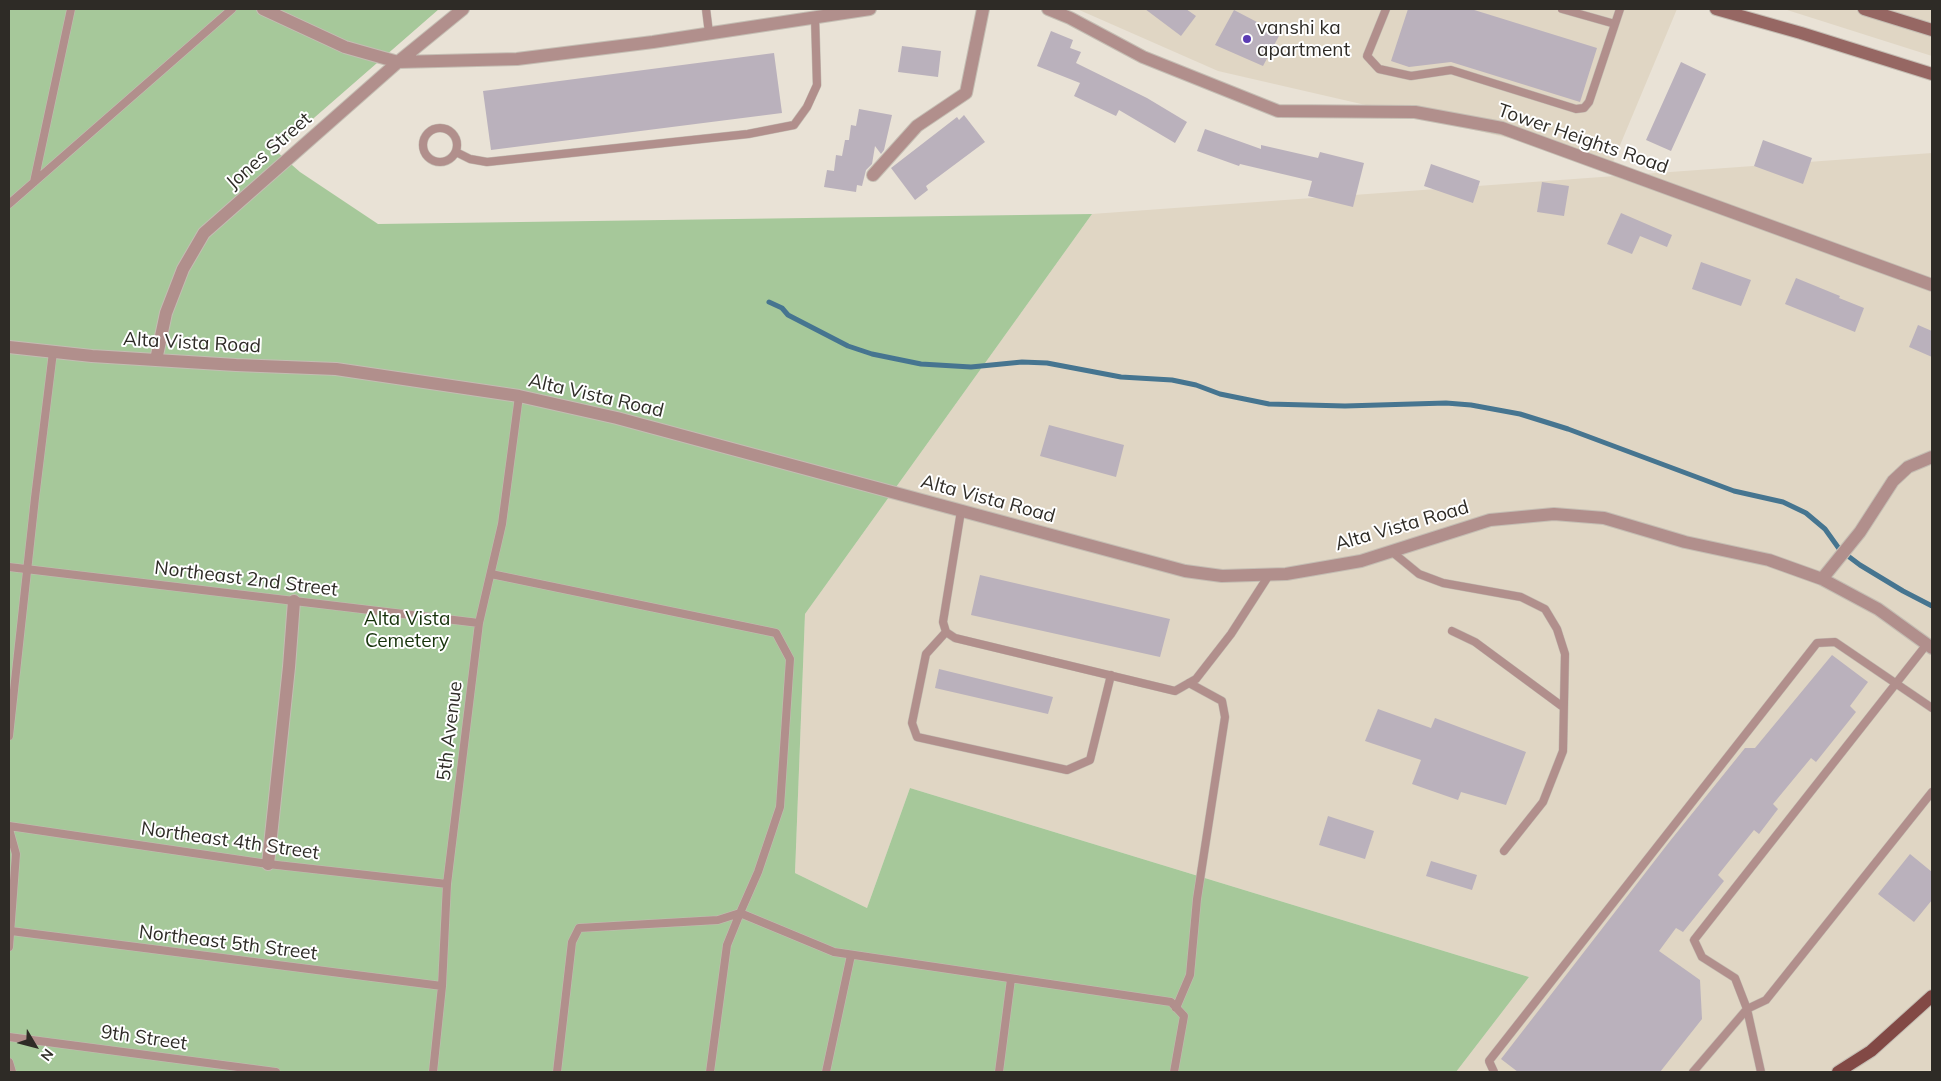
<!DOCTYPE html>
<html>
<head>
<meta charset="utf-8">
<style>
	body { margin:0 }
	#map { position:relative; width:1941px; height:1081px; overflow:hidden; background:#e9e2d6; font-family:Mulish,sans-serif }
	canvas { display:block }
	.frame { position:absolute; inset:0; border:10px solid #2e2b26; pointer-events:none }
	.north { position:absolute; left:10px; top:1021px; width:50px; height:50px; -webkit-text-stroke:4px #fff; paint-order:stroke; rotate:127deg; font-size:14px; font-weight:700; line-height:20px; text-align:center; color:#2e2b26 }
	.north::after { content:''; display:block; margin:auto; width:18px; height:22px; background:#2e2b26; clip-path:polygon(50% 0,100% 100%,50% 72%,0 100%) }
</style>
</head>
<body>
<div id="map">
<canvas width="1941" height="1081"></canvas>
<div class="frame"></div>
<div class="north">N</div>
</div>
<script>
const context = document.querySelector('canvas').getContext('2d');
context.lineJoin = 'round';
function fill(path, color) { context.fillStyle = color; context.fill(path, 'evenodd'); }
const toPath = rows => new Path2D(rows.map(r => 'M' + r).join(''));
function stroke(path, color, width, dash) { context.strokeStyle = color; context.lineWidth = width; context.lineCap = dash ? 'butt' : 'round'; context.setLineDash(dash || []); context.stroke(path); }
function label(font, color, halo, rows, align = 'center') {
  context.font = font + ' Mulish,sans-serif'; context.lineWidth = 4; context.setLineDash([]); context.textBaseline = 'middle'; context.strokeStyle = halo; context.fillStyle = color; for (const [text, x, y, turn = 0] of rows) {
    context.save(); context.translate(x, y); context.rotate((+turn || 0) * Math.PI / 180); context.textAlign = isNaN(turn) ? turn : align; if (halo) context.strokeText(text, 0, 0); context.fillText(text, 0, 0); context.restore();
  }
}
const built = toPath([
	[1077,9,1677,9,1613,162,1218,71],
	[1784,9,1932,9,1932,56],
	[1932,153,1932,1072,1456,1072,1529,977,910,788,867,908,795,873,805,614,1092,214]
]);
const green = toPath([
	[9,9,439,9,276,151,300,172,378,224,1092,214,805,614,795,873,867,908,910,788,1529,977,1456,1072,9,1072]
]);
const stream = toPath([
	[769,302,782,308,788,315,848,346,872,354,921,364,971,367,1022,362,1047,363,1121,377,1172,380,1196,385,1220,394,1269,404,1345,406,1446,403,1471,405,1520,414,1568,429,1734,491,1783,502,1806,513,1825,529,1840,550,1860,565,1903,591,1932,606]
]);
const building = toPath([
	[1145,9,1186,9,1196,16,1181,36],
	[1408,9,1471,9,1597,48,1580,102,1451,62,1409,67,1391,61],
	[1234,10,1280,34,1263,66,1215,45],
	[1051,31,1073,40,1070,48,1081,52,1076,63,1147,98,1187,122,1175,143,1119,110,1116,116,1074,96,1080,83,1037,66],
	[902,46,941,51,938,77,898,72],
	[774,53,782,113,491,150,483,91],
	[1681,62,1706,74,1671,151,1646,140],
	[859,109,892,115,884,150,881,154,875,146,872,164,866,170,862,186,857,185,856,192,824,187,827,170,834,171,836,155,842,156,845,140,849,140,851,125,856,126],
	[964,115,985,142,926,186,928,190,915,200,891,168,957,117,959,120],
	[1205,129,1261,149,1261,145,1318,158,1320,152,1364,163,1353,207,1308,196,1312,181,1240,164,1239,166,1197,151],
	[1763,140,1812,158,1803,184,1754,166],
	[1431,164,1480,181,1473,203,1424,186],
	[1542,182,1569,186,1564,216,1537,212],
	[1621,213,1672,235,1667,247,1640,236,1632,254,1607,244],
	[1701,262,1751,280,1741,306,1692,289],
	[1796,278,1840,296,1839,298,1864,308,1855,332,1785,304],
	[1918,325,1932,331,1932,357,1909,347],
	[1049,425,1124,445,1116,477,1040,456],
	[980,575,1170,619,1160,657,971,615],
	[1832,655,1868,682,1850,706,1856,712,1816,762,1811,758,1773,804,1778,809,1759,834,1754,830,1718,875,1724,881,1683,932,1676,928,1659,951,1700,980,1702,1019,1660,1072,1518,1072,1501,1059,1670,841,1745,748,1755,748],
	[939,669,1053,697,1048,714,935,688],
	[1378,709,1431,728,1435,718,1526,752,1506,805,1461,792,1458,800,1412,784,1421,760,1365,741],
	[1328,816,1374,831,1365,859,1319,845],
	[1910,854,1932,872,1932,900,1914,922,1878,894],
	[1431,861,1477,875,1472,890,1426,876]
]);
const service = toPath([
	[706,9,709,33],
	[1386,9,1367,56,1379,69,1411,76,1451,70,1576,109,1584,108,1589,102,1620,9],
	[1562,9,1615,24],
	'423 145a17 17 0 1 1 34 0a17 17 0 1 1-34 0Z',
	[456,152,470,159,487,162,748,134,794,125,807,107,817,85,815,17],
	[34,182,71,9],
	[9,204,232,9],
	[961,511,943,622,946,632,955,638,1175,691,1196,679,1231,634,1269,575],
	[1391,551,1419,574,1443,583,1521,597,1545,609,1557,629,1565,654,1563,751,1543,802,1504,851],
	[9,567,479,623],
	[491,574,776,633,790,659,780,807,758,872,740,913,834,952,1171,1002,1184,1016,1174,1072],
	[1452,631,1475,642,1563,707],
	[946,632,926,654,912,723,917,737,1067,770,1090,760,1111,675],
	[9,736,35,498,53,352],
	[9,826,268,864,447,884],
	[9,829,16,854,9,947],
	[11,931,442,986],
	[1176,1008,1190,975,1197,899,1225,717,1222,701,1189,683],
	[9,1037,276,1072],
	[9,1062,12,1072],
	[433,1072,442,986,447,884,479,623,502,524,519,396],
	[557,1072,572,942,579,928,718,920,740,913],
	[710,1072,727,945,740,913],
	[826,1072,851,955],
	[999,1072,1011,979],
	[1494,1072,1489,1061,1817,643,1835,642,1932,708],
	[1693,1072,1747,1009,1735,978,1702,957,1694,940,1927,644],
	[1761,1072,1747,1009,1766,1000,1932,792]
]);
const minor = toPath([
	[263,9,345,47,398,62,517,59,653,42,870,9],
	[1048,9,1070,18,1143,57,1278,111,1415,112,1502,128,1932,285],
	[873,175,917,126,966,93,983,9],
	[9,347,92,356,236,365,336,369,519,396,617,418,1185,571,1222,576,1286,574,1361,561,1490,520,1554,514,1604,518,1685,542,1769,560,1822,579,1878,609,1932,648],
	[156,360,166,313,183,269,204,233,398,62,463,9],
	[1822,579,1860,532,1893,481,1908,467,1932,457],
	[268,864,289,667,294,601]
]);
const secondary = toPath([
	[1716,9,1801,33,1932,74],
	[1864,9,1932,30]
]);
const primary = toPath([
	[1838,1072,1871,1051,1932,996]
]);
const markers = [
	[1247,39,5,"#5b3cb4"]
];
const poiNames = [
	["vanshi ka",1257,28],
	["apartment",1257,50]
];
const streetNames = [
	["Tower Heights Road",1583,139,19],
	["Jones Street",269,151,-41],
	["Alta Vista Road",192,343,3],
	["Alta Vista Road",596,396,13],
	["Alta Vista Road",988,499,15],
	["Alta Vista Road",1402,526,-16],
	["Northeast 2nd Street",246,579,7],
	["5th Avenue",450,731,-83],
	["Northeast 4th Street",230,841,8],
	["Northeast 5th Street",228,943,7],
	["9th Street",144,1038,8]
];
const parkNames = [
	["Alta Vista",407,619],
	["Cemetery",407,641]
];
fill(built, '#e0d6c4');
fill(green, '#a6c89a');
stroke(stream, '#467590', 5);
fill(building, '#bab1bc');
stroke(service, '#c4bdb3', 9);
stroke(minor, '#c4bdb3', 14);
stroke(secondary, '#c4bdb3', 14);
stroke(primary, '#c4bdb3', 14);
stroke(service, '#b18f8c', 8);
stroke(minor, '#b18f8c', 12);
stroke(secondary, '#966763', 12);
stroke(primary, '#824945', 12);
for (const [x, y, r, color] of markers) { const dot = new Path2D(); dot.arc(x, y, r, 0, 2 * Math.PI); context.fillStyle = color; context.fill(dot); stroke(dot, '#fff', 2); }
label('19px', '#2e2b26', '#fff', poiNames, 'left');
label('19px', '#2e2b26', '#fff', streetNames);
label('19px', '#16320a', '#fff', parkNames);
</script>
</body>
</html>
